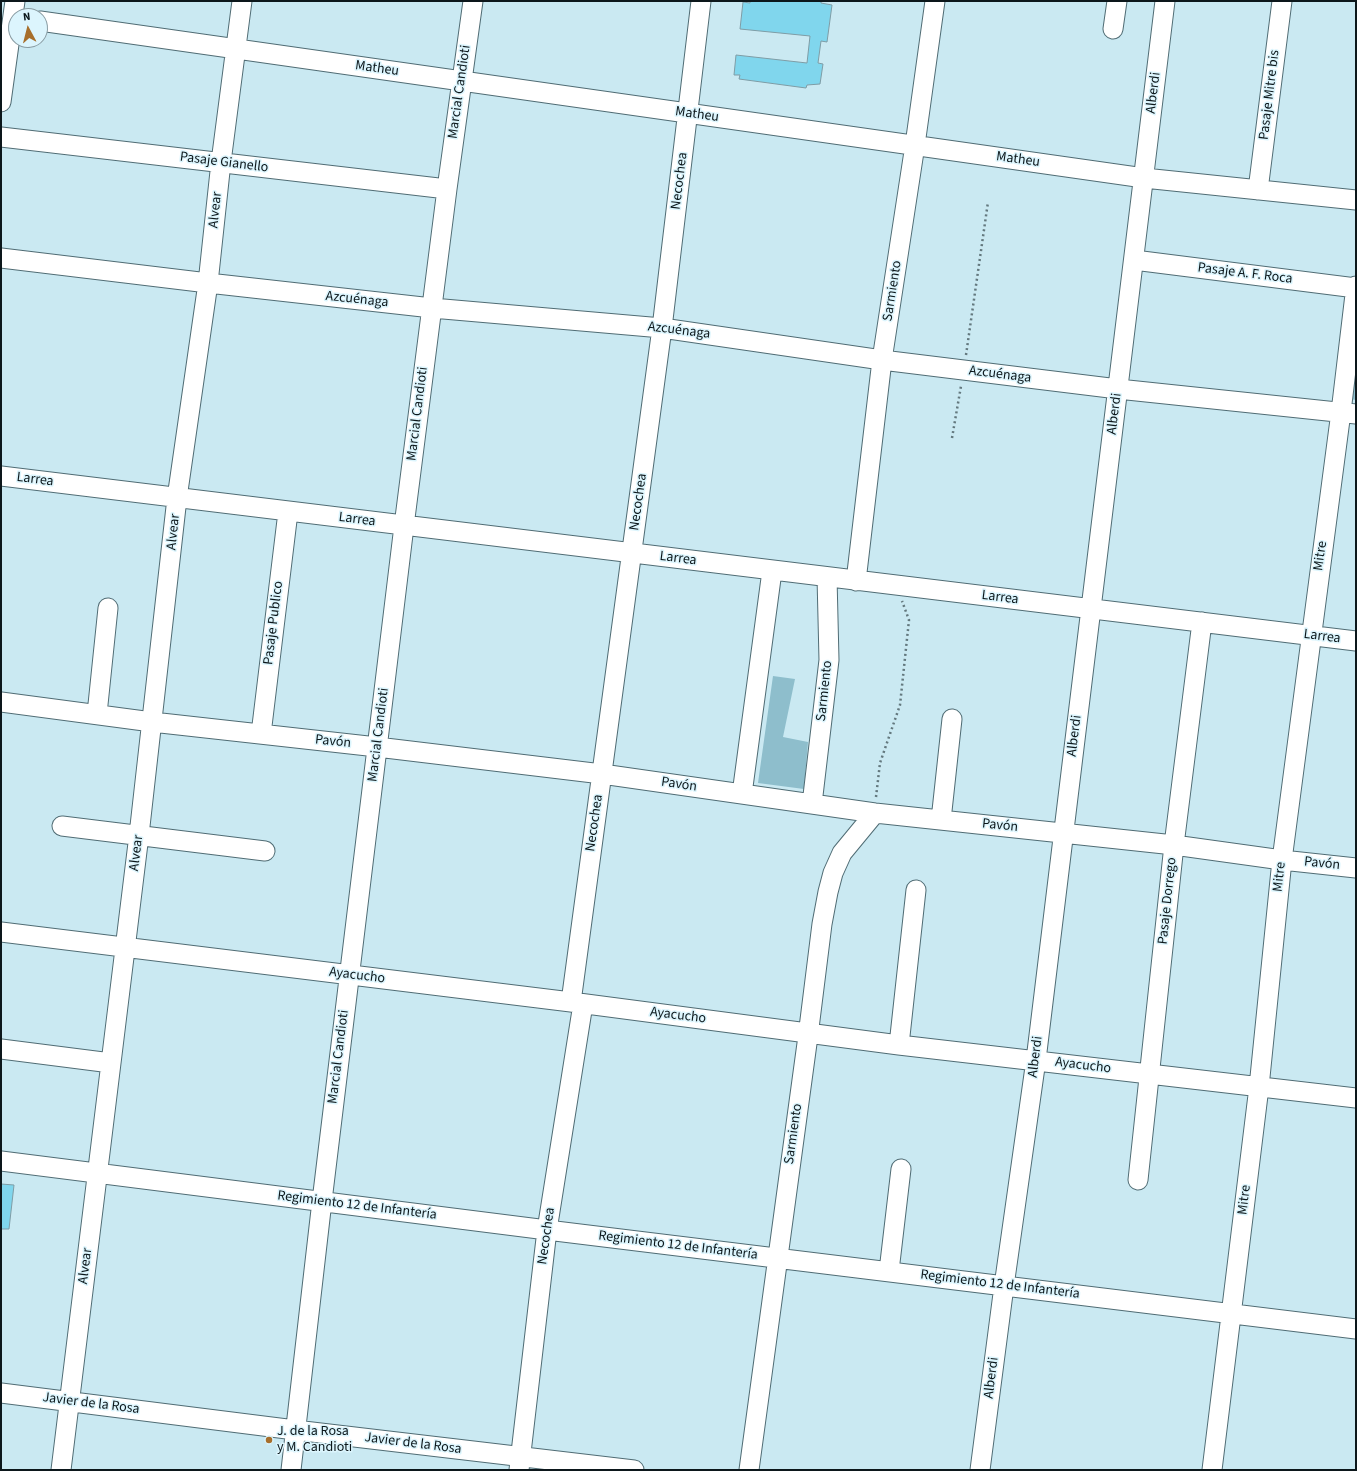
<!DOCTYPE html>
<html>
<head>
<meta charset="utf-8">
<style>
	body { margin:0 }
	#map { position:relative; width:1357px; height:1471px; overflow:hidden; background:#cae9f2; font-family:"Source Sans 3",sans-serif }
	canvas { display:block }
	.frame { position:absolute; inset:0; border:2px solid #0c171b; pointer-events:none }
	.north { position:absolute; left:8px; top:8px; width:40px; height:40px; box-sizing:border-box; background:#dcf5fd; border:1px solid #899ca3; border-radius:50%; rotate:353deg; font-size:11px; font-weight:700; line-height:16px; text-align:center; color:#0c171b }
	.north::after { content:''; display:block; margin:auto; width:14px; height:18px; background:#a76f2c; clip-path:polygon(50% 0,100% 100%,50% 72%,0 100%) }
</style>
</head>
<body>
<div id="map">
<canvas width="1357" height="1471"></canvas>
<div class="frame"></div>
<div class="north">N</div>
</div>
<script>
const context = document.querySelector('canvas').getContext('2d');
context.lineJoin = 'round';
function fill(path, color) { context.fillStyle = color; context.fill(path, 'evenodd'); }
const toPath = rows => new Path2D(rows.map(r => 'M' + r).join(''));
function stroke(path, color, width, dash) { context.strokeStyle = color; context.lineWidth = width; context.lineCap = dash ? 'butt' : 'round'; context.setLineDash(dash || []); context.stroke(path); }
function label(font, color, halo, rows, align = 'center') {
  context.font = font + ' "Source Sans 3",sans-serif'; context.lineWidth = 3; context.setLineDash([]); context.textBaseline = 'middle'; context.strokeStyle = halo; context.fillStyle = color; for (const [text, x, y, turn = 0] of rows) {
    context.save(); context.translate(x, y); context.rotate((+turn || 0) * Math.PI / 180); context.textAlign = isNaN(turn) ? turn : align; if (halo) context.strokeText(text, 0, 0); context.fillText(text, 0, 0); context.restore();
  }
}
const green = toPath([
	[1356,348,1356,400,1349,399],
	[773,676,795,679,783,737,808,742,804,789,758,783]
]);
const building = toPath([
	[750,1,821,1,821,3,832,5,827,42,821,41,818,63,823,64,820,84,807,85,806,88,739,79,740,75,734,75,736,55,807,63,810,36,740,29,743,2,750,3,750,1],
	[1,1184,14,1185,9,1229,1,1229,1,1184]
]);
const path = toPath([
	[966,355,988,202],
	[952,438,961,386],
	[876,797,880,763,900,705,909,620,902,601]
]);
const minor = toPath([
	[40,21,1144,178,1356,200],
	[1113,29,1117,1],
	[1,102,15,1],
	[1,137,447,189],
	[1258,190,1282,1],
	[1,258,208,283,432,308,662,328,882,360,1118,389,1356,414],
	[1134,260,1356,288],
	[1,476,1356,641],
	[856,581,882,360,915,145,935,1],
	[1,702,152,722,377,747,602,774,875,813,1174,845,1282,860,1356,868],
	[97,714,108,608],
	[261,734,288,512],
	[742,794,772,571],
	[812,804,829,660,827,577],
	[941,820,952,719],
	[62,826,265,851],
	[1,932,571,1002,899,1045,1356,1098],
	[571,1002,662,328,701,1],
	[899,1045,916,890],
	[1,1049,111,1063],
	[1,1161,547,1230,1356,1329],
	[1138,1180,1174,845,1202,622],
	[889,1271,901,1169],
	[1,1393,295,1430,634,1470],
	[61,1470,139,835,177,498,208,283,221,162,242,1],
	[291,1470,322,1201,404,526,447,189,473,1],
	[519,1470,547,1230,583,1004],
	[749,1470,808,1036,822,924,828,892,833,873,842,853,875,813],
	[980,1470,1004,1286,1036,1060,1165,1],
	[1212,1470,1259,1087,1282,860,1341,412,1356,286]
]);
const markers = [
	[269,1440,4,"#a76f2c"]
];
const streetNames = [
	["Matheu",377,69,8],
	["Marcial Candioti",460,92,-82],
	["Alberdi",1154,93,-83],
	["Pasaje Mitre bis",1270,95,-83],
	["Matheu",697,115,8],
	["Matheu",1018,160,8],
	["Pasaje Gianello",224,163,7],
	["Necochea",680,181,-83],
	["Alvear",216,210,-84],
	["Pasaje A. F. Roca",1245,274,7],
	["Sarmiento",893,291,-81],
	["Azcuénaga",357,300,6],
	["Azcuénaga",679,331,7],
	["Azcuénaga",1000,375,7],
	["Marcial Candioti",418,414,-83],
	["Alberdi",1115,414,-83],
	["Larrea",35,480,7],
	["Necochea",639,502,-82],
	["Larrea",357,520,7],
	["Alvear",174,532,-84],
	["Mitre",1321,556,-82],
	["Larrea",678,559,7],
	["Larrea",1000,598,7],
	["Pasaje Publico",274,623,-83],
	["Larrea",1322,637,7],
	["Sarmiento",825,691,-84],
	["Marcial Candioti",379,735,-83],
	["Alberdi",1075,736,-83],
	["Pavón",333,742,6],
	["Pavón",679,785,8],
	["Necochea",595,823,-82],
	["Pavón",1000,826,6],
	["Alvear",137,853,-83],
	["Pavón",1322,864,6],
	["Mitre",1280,877,-84],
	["Pasaje Dorrego",1168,901,-84],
	["Ayacucho",357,976,7],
	["Ayacucho",678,1016,7],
	["Marcial Candioti",339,1057,-83],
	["Alberdi",1036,1057,-83],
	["Ayacucho",1083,1066,7],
	["Sarmiento",794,1134,-82],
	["Mitre",1245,1200,-83],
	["Regimiento 12 de Infantería",357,1206,7],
	["Necochea",547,1236,-82],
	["Regimiento 12 de Infantería",678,1246,7],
	["Alvear",86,1266,-83],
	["Regimiento 12 de Infantería",1000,1285,7],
	["Alberdi",992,1378,-83],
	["Javier de la Rosa",91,1404,7],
	["Javier de la Rosa",413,1444,7]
];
const poiNames = [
	["J. de la Rosa",277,1432],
	["y M. Candioti",277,1448]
];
fill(green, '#8ebecc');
fill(building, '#80d6ed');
stroke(building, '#7e9ca5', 1);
stroke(minor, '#506c74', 21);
stroke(path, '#63787e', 2.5, [2, 3]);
stroke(minor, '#fff', 19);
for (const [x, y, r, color] of markers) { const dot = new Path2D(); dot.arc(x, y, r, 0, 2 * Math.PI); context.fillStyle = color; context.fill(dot); stroke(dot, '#dcf5fd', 1.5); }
label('14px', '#0c171b', '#dcf5fd', streetNames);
label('14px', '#0c171b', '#dcf5fd', poiNames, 'left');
</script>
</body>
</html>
